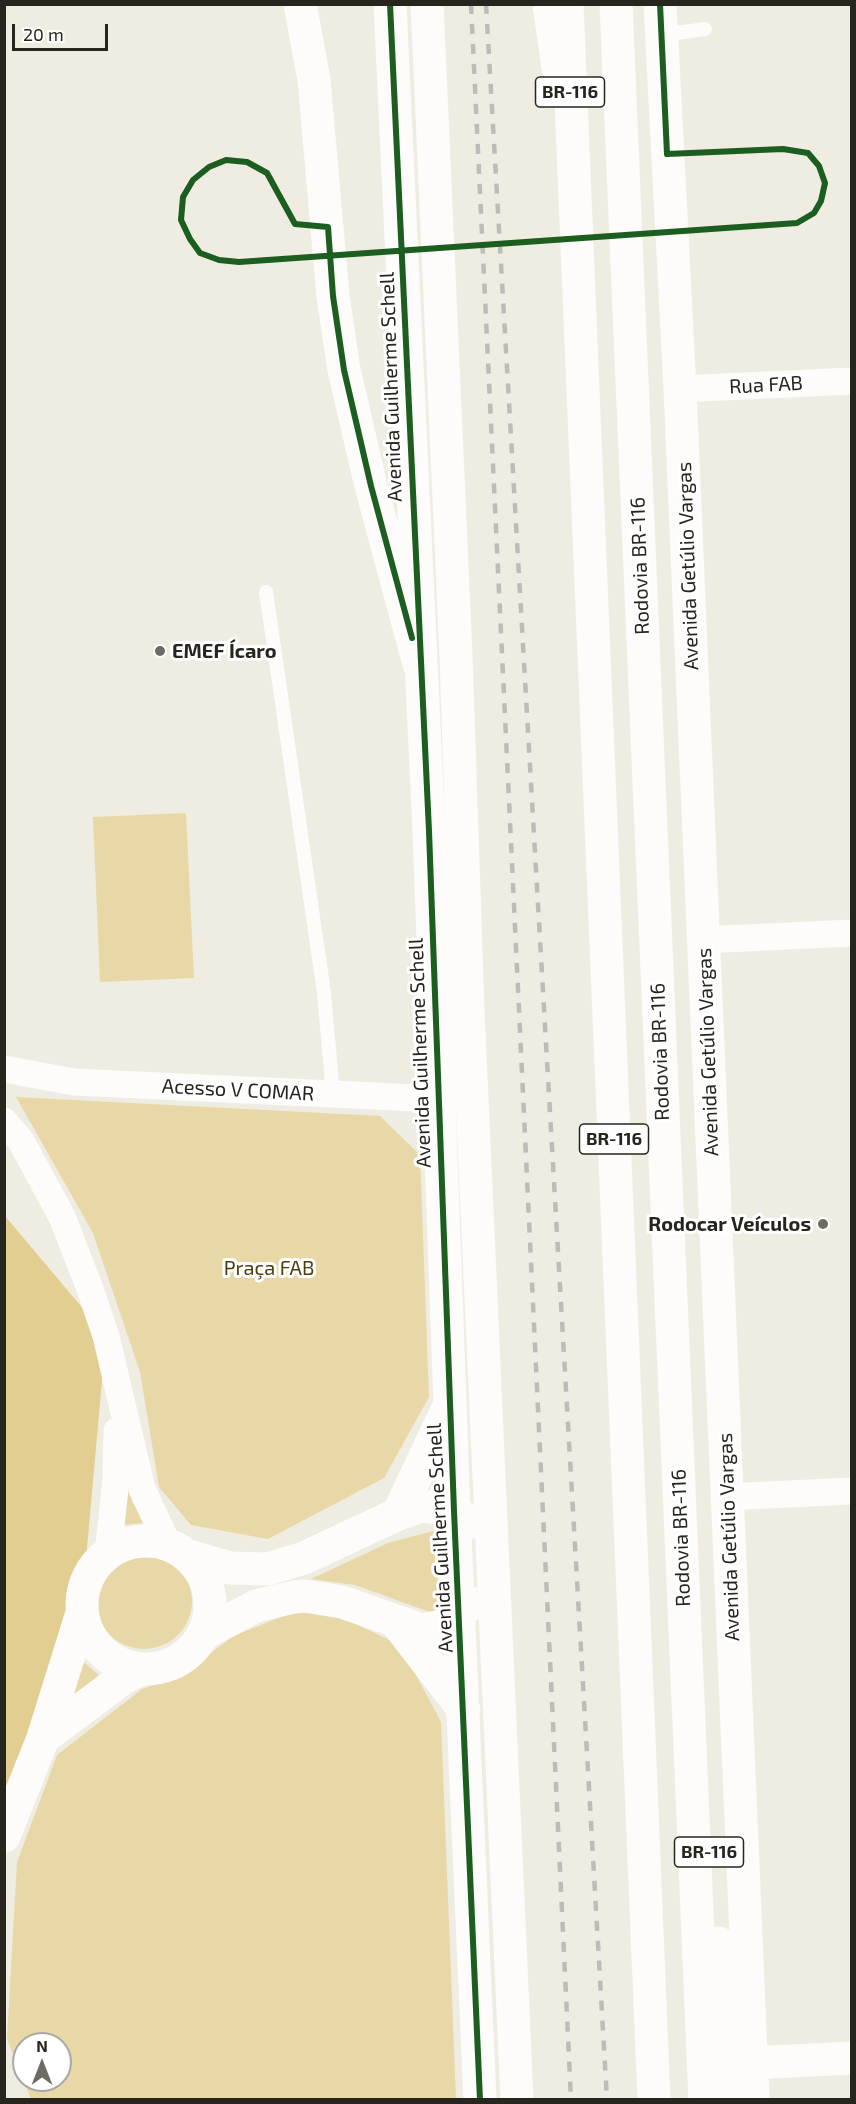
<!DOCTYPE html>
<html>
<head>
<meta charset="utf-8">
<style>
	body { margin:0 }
	#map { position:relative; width:856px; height:2104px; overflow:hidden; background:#efece2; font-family:"Exo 2",sans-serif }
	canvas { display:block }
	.frame { position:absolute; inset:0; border:6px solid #27251e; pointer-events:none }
	.north { position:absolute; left:12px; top:2032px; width:60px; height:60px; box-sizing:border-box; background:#fff; border:2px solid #a9a8a5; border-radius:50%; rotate:0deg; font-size:16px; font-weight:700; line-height:24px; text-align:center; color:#27251e }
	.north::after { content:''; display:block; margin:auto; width:21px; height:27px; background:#6d6b63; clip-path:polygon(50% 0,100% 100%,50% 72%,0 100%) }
	.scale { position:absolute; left:12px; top:24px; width:96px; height:27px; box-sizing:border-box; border:3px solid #27251e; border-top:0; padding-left:8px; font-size:18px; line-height:21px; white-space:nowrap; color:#27251e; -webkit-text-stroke:4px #fff; paint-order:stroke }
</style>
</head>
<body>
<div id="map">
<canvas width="856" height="2104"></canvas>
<div class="frame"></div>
<div class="north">N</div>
<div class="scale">20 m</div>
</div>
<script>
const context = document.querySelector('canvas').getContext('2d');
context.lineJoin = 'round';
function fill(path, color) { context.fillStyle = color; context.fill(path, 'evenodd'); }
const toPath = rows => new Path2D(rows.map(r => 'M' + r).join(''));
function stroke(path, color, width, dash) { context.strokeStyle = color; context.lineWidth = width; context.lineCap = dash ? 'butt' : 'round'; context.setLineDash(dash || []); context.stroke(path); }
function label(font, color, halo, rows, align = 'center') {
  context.font = font + ' "Exo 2",sans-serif'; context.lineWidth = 6; context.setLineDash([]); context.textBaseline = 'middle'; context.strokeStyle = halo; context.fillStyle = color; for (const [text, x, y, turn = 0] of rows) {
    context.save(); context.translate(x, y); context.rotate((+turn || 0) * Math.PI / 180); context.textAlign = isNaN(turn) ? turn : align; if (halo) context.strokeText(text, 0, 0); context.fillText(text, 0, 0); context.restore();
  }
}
const green = toPath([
	[186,813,194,978,100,982,93,817],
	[16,1097,380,1116,420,1155,429,1397,384,1478,268,1539,191,1525,159,1487,140,1372,93,1233],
	[125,1469,132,1501,145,1523,122,1525],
	[437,1530,438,1615,355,1585,311,1579,388,1543],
	'96 1601a48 48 0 1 1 96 0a48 48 0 1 1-96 0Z',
	[314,1604,400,1645,441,1722,456,2099,31,2099,7,2039,17,1862,57,1755,142,1689,181,1676,233,1636],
	[24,2044,60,2044,60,2080,24,2080],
	[81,1660,99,1675,62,1708]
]);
const forest = toPath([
	[5,1216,106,1336,72,1715,5,1832]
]);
const path = toPath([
	[699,153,783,149,808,153,819,166,825,183,821,201,814,213,797,223,705,230],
	[292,219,267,173,247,162,226,160,209,167,193,180,183,197,181,220,190,239,200,253,219,260,239,262,296,258],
	[468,246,545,241]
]);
const lane = toPath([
	[661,35,705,29],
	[266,592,324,993,333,1094]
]);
const street = toPath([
	[680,389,852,381],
	[703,940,852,933],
	[4,1069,74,1082,460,1100],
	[4,1121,21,1141,62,1217,89,1286,106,1336,142,1489,168,1545],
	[727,1497,852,1491],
	[108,1554,116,1479,117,1431]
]);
const secondary = toPath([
	[390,4,429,831,454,1511,480,2100],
	[427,4,456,656,468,1009,517,2100],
	[549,4,558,68],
	[398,1514,447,1410],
	'82 1605a64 64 0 1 1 128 0a64 64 0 1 1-128 0Z',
	[186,1555,230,1568,268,1569,304,1558,398,1514,422,1506,448,1509,471,1522],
	[396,1622,464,1710],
	[205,1633,256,1606,294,1597,305,1596,342,1602,422,1630,447,1625,471,1603],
	[43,1738,122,1679,141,1669],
	[4,1836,43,1738,82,1613],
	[751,2063,852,2058]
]);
const primary = toPath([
	[300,4,314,80,333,296,344,370,371,486,419,664],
	[660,4,680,389,753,2100]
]);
const highway = toPath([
	[567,4,654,2100],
	[616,4,705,2100],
	[719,1943,735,2100]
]);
const rail = toPath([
	[471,4,571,2100],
	[486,4,607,2100]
]);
const cycleway = toPath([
	[390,4,429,831,454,1511,480,2100],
	[412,638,371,486,344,370,333,296,328,227,295,224,267,173,247,162,226,160,209,167,193,180,183,197,181,220,190,239,200,253,219,260,239,262,797,223,814,213,821,201,825,183,819,166,808,153,783,149,667,154,660,4]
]);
const markers = [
	[160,651,6,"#6d6b63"],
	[823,1224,6,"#6d6b63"]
];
const shields = [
	[570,92,69],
	[614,1139,69],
	[709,1852,69]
];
const shieldNames = [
	["BR-116",570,92],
	["BR-116",614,1139],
	["BR-116",709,1852]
];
const streetNames = [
	["Rua FAB",766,385,-3],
	["Avenida Guilherme Schell",391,387,-92],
	["Rodovia BR-116",640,566,-92],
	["Avenida Getúlio Vargas",688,566,-92],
	["Rodovia BR-116",660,1052,-92],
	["Avenida Getúlio Vargas",708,1052,-92],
	["Avenida Guilherme Schell",420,1053,-92],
	["Acesso V COMAR",238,1090,3],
	["Avenida Getúlio Vargas",729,1537,-92],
	["Avenida Guilherme Schell",440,1538,-93],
	["Rodovia BR-116",681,1538,-92]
];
const poiNames = [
	["EMEF Ícaro",172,651],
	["Rodocar Veículos",811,1224,"right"]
];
const parkNames = [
	["Praça FAB",269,1268]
];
fill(green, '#e8d8a7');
fill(forest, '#e2ce90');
stroke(path, '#d4d3d0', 4, [1.5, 4.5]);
stroke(lane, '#fdfcfb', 14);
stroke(street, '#fdfcfb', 27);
stroke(secondary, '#fdfcfb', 33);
stroke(primary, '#fdfcfb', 33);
stroke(highway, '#fdfcfb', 33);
stroke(rail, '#bdbcb9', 4.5, [10, 10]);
stroke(cycleway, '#1b5e20', 6);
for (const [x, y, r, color] of markers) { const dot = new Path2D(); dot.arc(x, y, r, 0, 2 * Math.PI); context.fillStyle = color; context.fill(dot); stroke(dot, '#fff', 2); }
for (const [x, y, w] of shields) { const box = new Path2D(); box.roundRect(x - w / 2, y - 15, w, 30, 4.5); context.fillStyle = '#fff'; context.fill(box); stroke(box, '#27251e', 1.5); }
label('bold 18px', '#27251e', null, shieldNames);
label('20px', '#27251e', '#fff', streetNames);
label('bold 20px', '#27251e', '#fff', poiNames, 'left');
label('20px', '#4a3d10', '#fff', parkNames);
</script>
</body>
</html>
